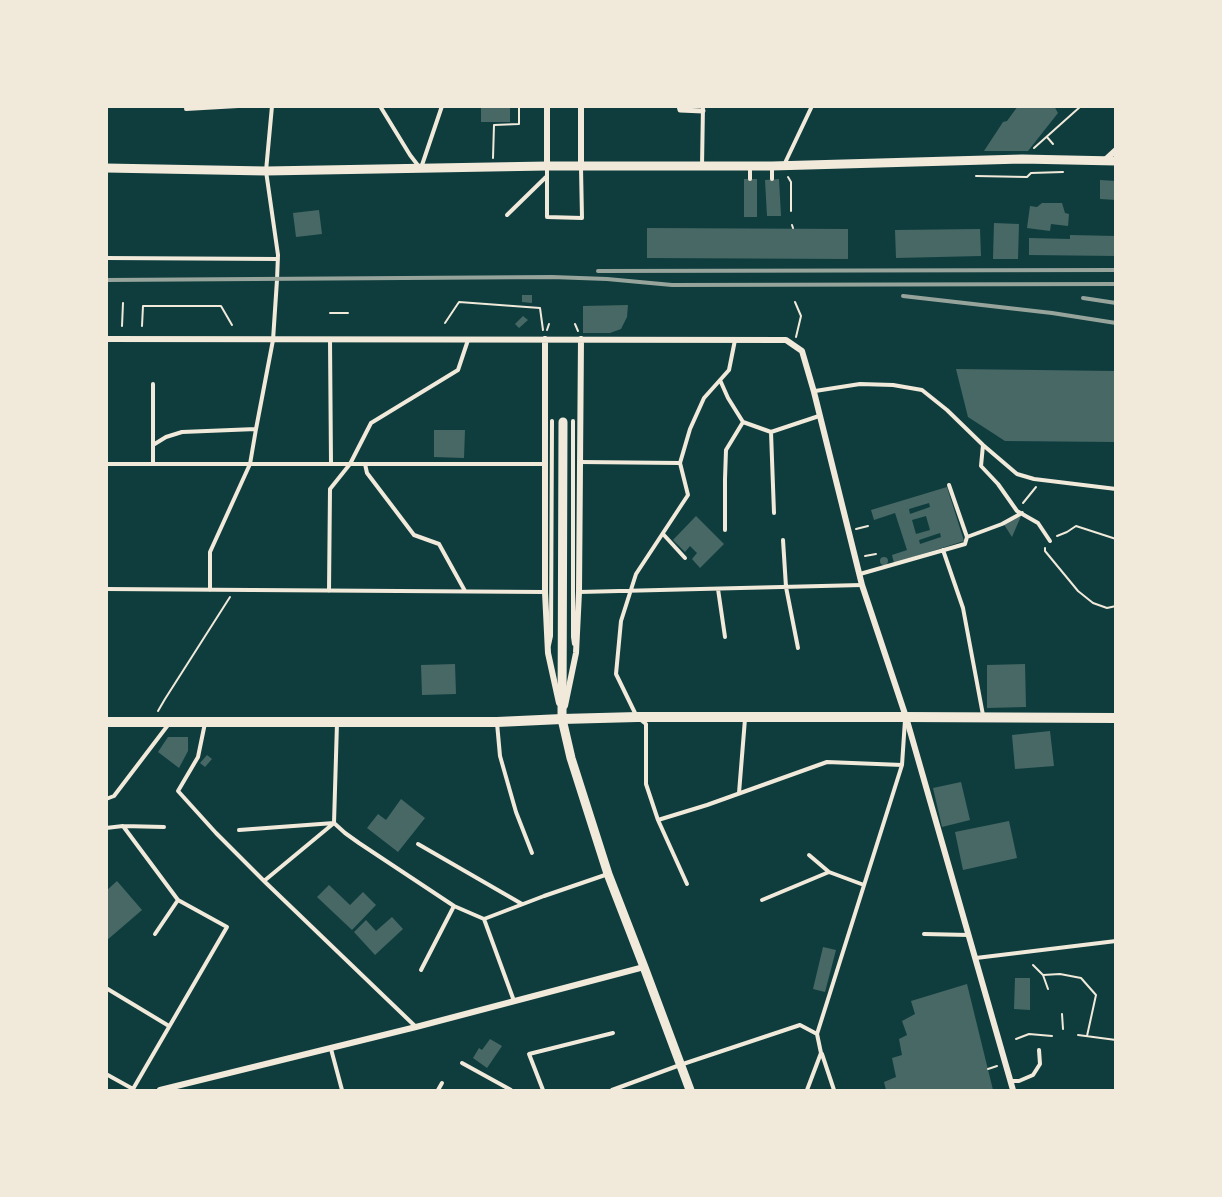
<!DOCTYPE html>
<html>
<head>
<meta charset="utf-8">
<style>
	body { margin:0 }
	#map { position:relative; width:1222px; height:1197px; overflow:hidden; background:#0f3d3e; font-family:Ubuntu,sans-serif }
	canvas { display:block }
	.frame { position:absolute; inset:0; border:108px solid #f1e9da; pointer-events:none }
</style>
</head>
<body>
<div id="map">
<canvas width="1222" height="1197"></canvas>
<div class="frame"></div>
</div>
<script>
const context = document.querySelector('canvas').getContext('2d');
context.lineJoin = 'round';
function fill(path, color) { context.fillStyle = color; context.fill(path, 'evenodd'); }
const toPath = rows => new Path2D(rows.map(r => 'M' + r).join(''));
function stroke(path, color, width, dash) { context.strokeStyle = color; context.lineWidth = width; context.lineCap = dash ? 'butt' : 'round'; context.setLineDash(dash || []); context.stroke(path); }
const building = toPath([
	[481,106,510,106,510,122,481,122],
	[1018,106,1054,106,1058,113,1028,151,984,151,1003,122,1007,121],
	[744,179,757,179,757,217,744,217],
	[779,179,781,216,767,216,765,180],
	[1100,180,1116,181,1116,200,1100,199],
	[1042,203,1062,203,1065,213,1069,214,1068,226,1051,224,1050,231,1027,228,1030,206,1037,207],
	[319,210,322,234,296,237,293,213],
	[994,223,1019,224,1018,259,993,259],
	[647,228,848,229,848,259,647,258],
	[980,229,981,256,896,258,895,230],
	[1070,235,1116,236,1116,256,1029,255,1029,238,1070,239],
	[522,295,532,295,532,303,522,302],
	[628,305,627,317,621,329,610,333,583,333,583,306],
	[523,316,528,320,519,328,515,324],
	[956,369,1116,371,1116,442,1005,441,968,417],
	[434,430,465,430,464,458,434,457],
	[947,487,964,541,894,563,892,555,907,550,895,513,874,520,871,510],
	[929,503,930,507,910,514,909,509],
	[926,516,930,530,916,534,912,520],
	[940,533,941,537,920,544,919,540],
	[696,516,724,544,700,568,692,559,697,553,690,546,685,552,673,540],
	[1021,516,1012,537,1003,523],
	'880 561a4 4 0 1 1 8 0a4 4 0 1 1-8 0Z',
	[455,664,456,694,422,695,421,665],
	[1025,664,1026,707,987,708,987,665],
	[1050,731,1054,766,1015,769,1012,735],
	[168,737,188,737,188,751,179,768,158,752],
	[207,755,212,759,205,767,200,763],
	[961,782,970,820,942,827,933,788],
	[401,799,425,818,398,852,367,828,378,814,386,820],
	[1009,821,1017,858,963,870,955,832],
	[117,881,142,910,106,941,106,891],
	[329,885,350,905,363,892,376,905,352,930,317,897],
	[392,917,403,929,375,955,354,932,366,920,376,931],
	[823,947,836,950,825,992,813,989],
	[1015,978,1030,978,1030,1010,1014,1009],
	[967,984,993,1090,886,1090,884,1082,896,1077,892,1058,902,1055,899,1039,907,1035,902,1021,915,1014,911,1001],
	[490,1039,502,1046,487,1068,473,1058,479,1048,482,1050]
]);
const path = toPath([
	[1047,137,1053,144],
	[1034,148,1081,106],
	[493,158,494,125,519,124,519,106],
	[976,176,1027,177,1031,173,1063,172],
	[788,177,791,182,791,211],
	[792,225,793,228],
	[795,302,801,316,796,337],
	[330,313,348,313],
	[445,323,459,302,540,308,543,330],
	[575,324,578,331],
	[122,326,123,303],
	[142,326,143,306,221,306,232,325],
	[547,330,549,324],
	[1023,503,1036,487],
	[856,529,868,526],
	[1057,536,1067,532,1076,526,1116,539],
	[1045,548,1045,551,1078,591,1093,603,1107,608,1116,606],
	[865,556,876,554],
	[158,711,165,699,230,597],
	[1033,965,1043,975,1060,974,1081,978,1096,995,1087,1036],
	[1043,975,1048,989],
	[1062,1014,1063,1029],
	[1078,1035,1116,1040],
	[1016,1039,1029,1034,1052,1036],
	[988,1069,997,1066]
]);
const service = toPath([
	[380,106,410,155,420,168],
	[186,109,238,106],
	[784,165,812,106],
	[702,166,703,106],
	[547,167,547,217,582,218,581,168],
	[421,168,442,106],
	[750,179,750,167],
	[772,179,772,168],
	[507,215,546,177],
	[106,258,278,259],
	[330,340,331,464],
	[720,380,728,398,743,422,726,450,725,479,725,530],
	[153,384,153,464],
	[815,391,860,384,893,385,922,390,947,410,983,445,1017,474,1034,479,1116,489],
	[573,421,573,637,574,644],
	[743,422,771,432,819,416],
	[256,429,273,340,277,280,278,255,266,171,272,106],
	[771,432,774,513],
	[153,445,166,437,182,432,256,429,250,464,210,552,210,590],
	[983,445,981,466,998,484,1017,511,1038,523,1050,541],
	[580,462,680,463],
	[106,464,544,464],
	[365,464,367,473,414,535,439,544,465,591],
	[949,485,967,537],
	[663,534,685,558],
	[783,540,786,587,798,648],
	[943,550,963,608,983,715],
	[860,574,965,544,967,537,1002,524,1022,513],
	[106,589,545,592],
	[718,589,725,637],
	[329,591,330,489,350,464,371,423,458,370,468,340],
	[579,592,862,585],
	[549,645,551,636,552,421],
	[636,715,616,674,621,621,636,574,688,495,680,463,690,429,704,398,729,370,735,340],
	[641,720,646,724,646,784,658,820,687,884],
	[205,723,198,757,178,791,216,833,264,881,416,1027],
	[497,723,500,756,516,812,532,853],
	[739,793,745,719],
	[106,799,114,796,168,725],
	[658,820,707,805,827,762,902,765],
	[123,826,164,827],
	[106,828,123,826,178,900],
	[239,830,334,823,337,723],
	[418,844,522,904],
	[809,855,829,872],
	[264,881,334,823,345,833,359,843,454,906,484,919,544,896,608,874],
	[762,900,829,872,864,885],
	[484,919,514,1001],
	[924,934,969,935],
	[976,958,1116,941],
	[421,970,454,906],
	[106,988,169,1026],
	[331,1049,342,1090],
	[822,1054,834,1090],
	[462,1063,511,1090],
	[106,1074,133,1089],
	[1011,1081,1019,1081,1033,1075,1040,1064,1039,1050],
	[134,1090,133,1089,227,927,178,900,155,934],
	[438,1090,442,1083],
	[543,1090,529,1054,613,1033],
	[612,1090,680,1065,800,1025,817,1034],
	[807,1090,821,1053,817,1034,902,765,905,720]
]);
const pedestrian = toPath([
	[679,106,680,110,703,111]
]);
const minor = toPath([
	[547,106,547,166],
	[581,106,581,167],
	[1104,161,1116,150],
	[106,339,786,340,802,351,814,392,862,585,906,717,1013,1090],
	[545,339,545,592,548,653,559,703],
	[565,706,576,653,579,592,581,339],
	[160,1090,416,1027,644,967]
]);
const tertiary = toPath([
	[106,168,266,171,547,166,772,166,1022,159,1116,161],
	[563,422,562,719,571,758,608,874,644,967,690,1090]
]);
const secondary = toPath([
	[106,722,497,722,562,719,637,717,906,717,1116,718]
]);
const rail = toPath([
	[598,271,1116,270],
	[106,280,552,277,607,279,672,285,1116,284],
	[903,296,1052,313,1116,323],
	[1083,298,1116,303]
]);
fill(building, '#486865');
stroke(path, '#f1e9da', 2);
stroke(service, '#f1e9da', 4);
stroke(pedestrian, '#f1e9da', 5);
stroke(minor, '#f1e9da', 6);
stroke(tertiary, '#f1e9da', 9);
stroke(secondary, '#f1e9da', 10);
stroke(rail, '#97a49c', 4);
</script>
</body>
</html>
